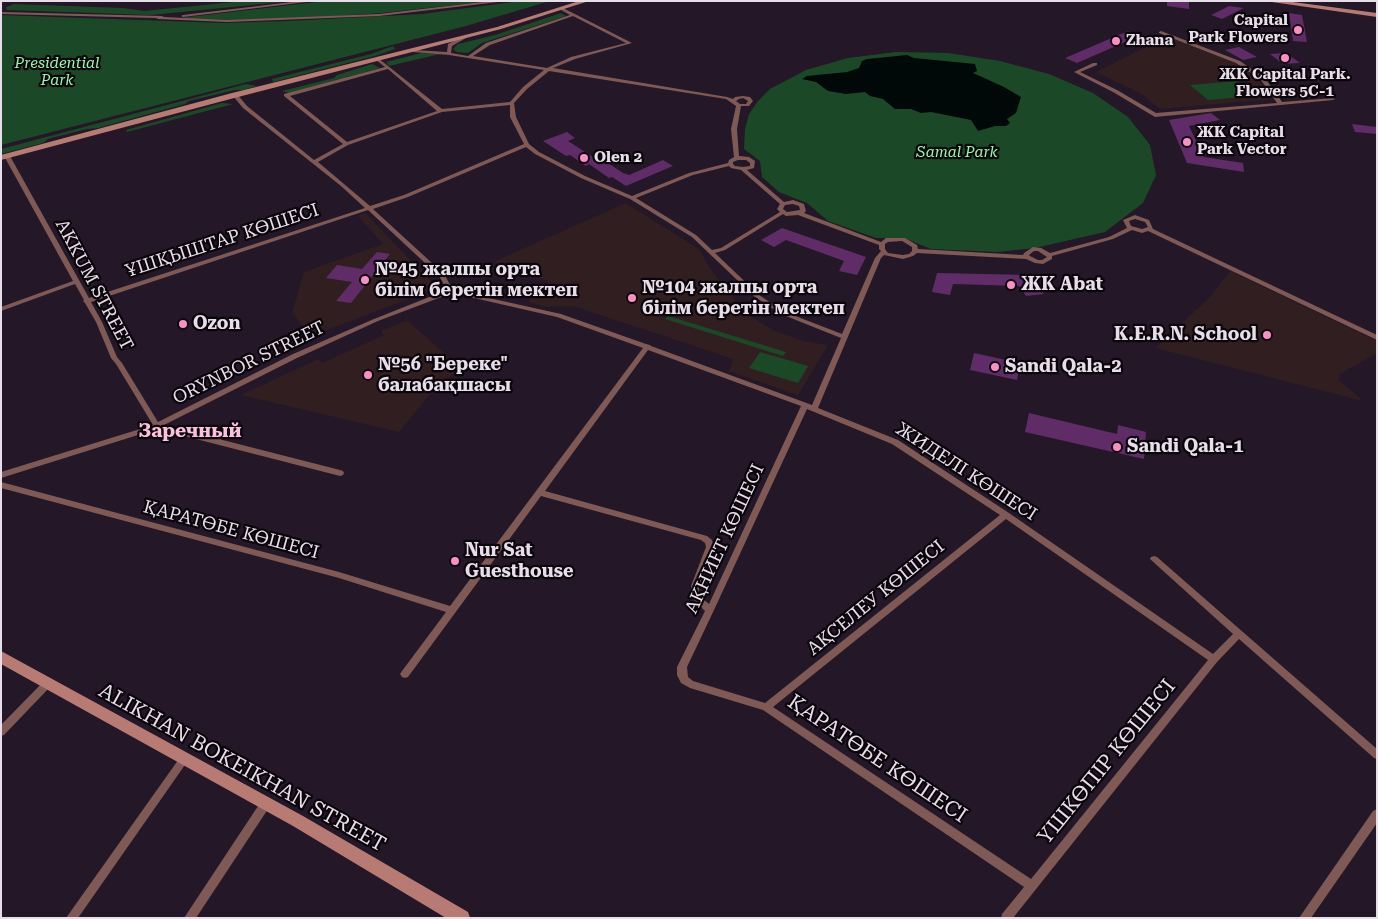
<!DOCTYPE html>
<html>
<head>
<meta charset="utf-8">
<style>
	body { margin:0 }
	#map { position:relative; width:1378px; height:919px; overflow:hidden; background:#241727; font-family:"Roboto Serif",serif }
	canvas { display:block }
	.frame { position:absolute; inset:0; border:2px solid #e8dee9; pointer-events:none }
</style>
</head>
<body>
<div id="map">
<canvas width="1378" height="919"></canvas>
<div class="frame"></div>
</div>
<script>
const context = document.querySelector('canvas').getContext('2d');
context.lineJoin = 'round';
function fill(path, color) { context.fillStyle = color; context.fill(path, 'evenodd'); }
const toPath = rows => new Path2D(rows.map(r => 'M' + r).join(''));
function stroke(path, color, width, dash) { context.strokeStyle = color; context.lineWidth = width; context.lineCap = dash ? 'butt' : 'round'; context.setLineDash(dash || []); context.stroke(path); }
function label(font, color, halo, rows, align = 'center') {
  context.font = font + ' "Roboto Serif",serif'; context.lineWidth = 4.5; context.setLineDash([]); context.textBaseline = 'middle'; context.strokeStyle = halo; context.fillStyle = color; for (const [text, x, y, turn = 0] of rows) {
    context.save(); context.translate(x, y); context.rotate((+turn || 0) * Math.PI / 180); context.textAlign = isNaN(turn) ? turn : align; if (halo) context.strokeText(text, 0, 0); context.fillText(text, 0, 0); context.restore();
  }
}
const education = toPath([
	[1168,36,1231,59,1264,85,1273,99,1160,109,1143,95,1096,72],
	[626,203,700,250,709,267,730,295,750,316,773,330,803,341,828,345,798,395,729,371,733,359,573,306,548,307,528,302,549,281,508,270,495,261],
	[365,213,437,288,311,336,292,313,304,272,383,244,358,216],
	[1230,271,1377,341,1377,353,1340,374,1339,380,1363,401,1155,348,1209,298],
	[407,320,463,370,441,381,399,432,241,395,318,359,322,363,384,335,381,331]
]);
const green = toPath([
	[244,1,293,1,151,15,7,10,6,7,14,4,123,8,144,11],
	[325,1,491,1,381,13,305,18,233,20,172,19],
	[520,1,550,1,466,26,1,145,1,15,222,23,289,21,422,14],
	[561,13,566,16,482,43,468,53,457,52,453,49,458,44,495,35],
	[393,46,395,49,375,56,273,82,272,79,371,54],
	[896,52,948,53,1000,61,1049,74,1093,93,1128,117,1150,145,1156,175,1143,203,1105,232,1035,248,997,252,931,249,904,238,876,238,828,221,807,203,779,192,762,177,760,161,744,149,745,129,749,114,758,101,770,89,806,70,848,58],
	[421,53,440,54,389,66,386,62],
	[372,64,380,68,289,93,282,91,334,78,337,75],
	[1237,81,1256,96,1208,100,1190,85],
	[246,84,257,86,243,90,235,90,189,101,185,104,98,128,87,129,48,139,43,143,1,154,1,149],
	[222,103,233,104,127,132,126,130],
	[668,316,786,352,783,356,665,319],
	[760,352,808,366,798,383,749,368]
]);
const water = toPath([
	[907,55,914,58,975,64,977,71,973,73,1004,87,1021,97,1016,113,1007,119,1010,123,1006,126,995,126,978,131,971,120,931,112,921,113,911,109,895,109,883,99,870,96,865,92,846,94,828,91,816,82,802,79,807,76,847,72,859,68,862,61,867,59]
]);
const building = toPath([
	[1167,1,1189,1,1189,9,1167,6],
	[1229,6,1244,8,1222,19,1211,15],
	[1289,13,1302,15,1307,42,1293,41],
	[1128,31,1139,36,1077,63,1065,58],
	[1239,47,1257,57,1243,60,1225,50],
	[1286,53,1300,63,1283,64,1270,54],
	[1211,113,1220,120,1189,126,1204,157,1243,163,1244,172,1187,163,1169,120],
	[1352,124,1377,127,1377,134,1355,132],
	[567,132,575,138,568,141,599,161,602,159,623,173,629,175,663,160,673,166,626,186,612,177,609,178,589,164,586,166,570,155,566,156,543,141],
	[782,228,866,257,857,275,839,271,844,261,786,240,774,247,761,240],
	[377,252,390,254,351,303,336,301,352,282,326,278,337,265,362,269],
	[937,273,1030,275,1044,294,1026,296,1019,286,953,284,950,295,932,292],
	[974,353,1020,363,1017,380,970,370],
	[1029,413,1117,434,1118,425,1146,432,1144,459,1025,432]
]);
const street = toPath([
	[300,1,315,1,183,17,181,16,183,15,300,1],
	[491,1,507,1,379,16,227,22,158,19,156,18,1,14,1,12,162,16,164,17,227,20,379,14,491,1],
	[561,8,563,8,632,43,575,59,553,68,727,97,733,99,735,97,743,96,750,97,753,101,749,106,741,106,737,129,739,156,749,157,755,161,754,168,747,170,784,202,793,200,804,204,806,211,804,213,881,242,886,238,905,238,917,245,918,249,1023,255,1024,253,1033,247,1041,248,1050,253,1109,237,1127,228,1123,220,1135,215,1149,220,1153,229,1377,335,1377,340,1148,231,1142,233,1132,230,1113,239,1052,256,1052,259,1043,264,1035,263,1026,259,917,253,913,256,903,259,884,255,881,258,818,408,898,440,1009,513,1213,654,1233,634,1150,559,1151,557,1154,556,1157,557,1377,749,1377,759,1374,758,1239,639,1217,662,1013,918,1001,918,1002,914,1024,887,763,710,690,688,681,683,677,675,677,667,705,611,691,597,691,586,706,547,705,543,701,540,541,496,408,677,405,678,402,677,400,674,402,671,446,612,339,578,1,488,1,482,339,572,450,606,643,348,557,317,452,293,378,321,297,358,164,425,340,470,343,471,344,473,343,475,340,476,157,429,1,478,1,472,153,425,116,364,111,358,96,322,85,303,83,301,84,300,75,284,1,311,1,307,73,281,4,156,7,154,10,156,89,298,365,208,341,186,243,108,233,96,233,94,237,94,247,106,314,160,343,144,284,96,284,94,385,67,376,60,376,59,378,58,442,109,510,102,523,87,544,70,449,55,413,52,411,51,413,50,447,52,448,44,464,36,466,37,466,38,452,46,451,53,468,56,486,43,570,15,561,10,561,8],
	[573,16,626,43,571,57,547,68,473,56,490,45,573,16],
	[388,69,437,111,347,142,290,96,388,69],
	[549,71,726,99,736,106,731,129,734,157,729,160,728,163,689,173,632,196,585,176,539,152,529,144,516,117,514,103,527,89,549,71],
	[743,98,748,101,746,104,740,104,736,101,739,99,743,98],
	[510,105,510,117,524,144,404,195,370,206,318,162,348,145,442,112,510,105],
	[526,147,535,154,581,178,630,199,692,237,755,297,781,314,841,338,812,405,651,346,650,345,646,344,561,314,453,290,444,274,373,209,408,197,526,147],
	[738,160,746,160,750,163,750,166,743,167,735,166,733,164,733,162,738,160],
	[729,166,731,168,741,170,780,204,777,209,780,212,721,248,712,250,696,235,636,198,693,175,729,166],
	[793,204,799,206,800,210,787,212,783,209,785,205,793,204],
	[368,210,439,276,447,290,374,319,293,354,158,422,122,363,117,357,102,322,91,302,368,210],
	[783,214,786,216,798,215,879,245,879,249,881,251,875,258,842,334,785,312,759,295,715,253,725,250,783,214],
	[1135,219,1145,222,1148,227,1142,229,1131,226,1129,221,1135,219],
	[902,241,912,247,912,251,909,254,903,255,888,253,885,249,885,244,888,242,902,241],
	[1034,251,1038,251,1047,257,1042,260,1038,260,1030,256,1029,255,1034,251],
	[648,350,801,406,709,604,699,596,699,586,714,547,712,540,707,536,545,491,648,350],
	[807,409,892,444,1000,515,765,703,693,681,688,677,687,667,714,610,807,409],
	[1006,519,1208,660,1031,879,773,707,1006,519],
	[1161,31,1240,61,1265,78,1282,102,1333,98,1335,99,1333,100,1155,117,1113,92,1074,72,1093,63,1097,63,1097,65,1080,72,1117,90,1156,113,1277,103,1261,80,1236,63,1159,33,1159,32,1161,31],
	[47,680,50,681,52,684,50,687,4,735,1,736,1,725,44,681,47,680],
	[184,755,187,756,189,759,187,762,78,918,66,918,181,756,184,755],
	[266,798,270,800,271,803,270,806,196,918,184,918,262,800,266,798],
	[1377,809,1377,823,1311,918,1299,918,1373,811,1377,809]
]);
const secondary = toPath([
	[579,1,589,1,501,29,238,97,1,160,1,155,232,93,497,27,579,1],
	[1265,1,1285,1,1377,13,1377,17,1265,1],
	[1,651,303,816,468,912,470,918,446,918,293,826,1,664,1,651]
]);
const markers = [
	[1298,30,5,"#fb8fc4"],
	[1116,41,5,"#fb8fc4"],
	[1285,58,5,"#fb8fc4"],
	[1187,142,5,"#fb8fc4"],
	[584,158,5,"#fb8fc4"],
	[365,280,5,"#fb8fc4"],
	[1011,285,5,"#fb8fc4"],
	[632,298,5,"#fb8fc4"],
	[183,324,5,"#fb8fc4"],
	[1267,335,5,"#fb8fc4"],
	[995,367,5,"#fb8fc4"],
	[368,375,5,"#fb8fc4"],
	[1117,447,5,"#fb8fc4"],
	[455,561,5,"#fb8fc4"]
];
const farPoinames = [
	["Capital",1288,21,"right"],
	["Park Flowers",1288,38,"right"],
	["Zhana",1126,41],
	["ЖК Capital Park.",1285,75,"center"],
	["Flowers 5C-1",1285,92,"center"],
	["ЖК Capital",1197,133],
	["Park Vector",1197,150],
	["Olen 2",594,158]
];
const farParknames = [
	["Presidential",57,64],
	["Park",57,81],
	["Samal Park",957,153]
];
const streetNames = [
	["ҰШҚЫШТАР КӨШЕСІ",222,241,-18],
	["AKKUM STREET",94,285,62],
	["ORYNBOR STREET",249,363,-26],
	["ЖИДЕЛІ КӨШЕСІ",966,472,33],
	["ҚАРАТӨБЕ КӨШЕСІ",231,530,15],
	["АҚНИЕТ КӨШЕСІ",725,539,-65],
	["АҚСЕЛЕУ КӨШЕСІ",876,598,-39]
];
const poiNames = [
	["№45 жалпы орта",375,270],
	["білім беретін мектеп",375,291],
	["ЖК Abat",1021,285],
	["№104 жалпы орта",642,288],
	["білім беретін мектеп",642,309],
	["Ozon",193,324],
	["K.E.R.N. School",1257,335,"right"],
	["№56 \"Береке\"",378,365],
	["балабақшасы",378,386],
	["Sandi Qala-2",1005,367],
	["Sandi Qala-1",1127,447],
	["Nur Sat",465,551],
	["Guesthouse",465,572]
];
const neighbourhoodNames = [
	["Заречный",190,431]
];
const nearStreetnames = [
	["ҚАРАТӨБЕ КӨШЕСІ",877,759,34],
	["ҮШКӨПІР КӨШЕСІ",1107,762,-51],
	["ALIKHAN BOKEIKHAN STREET",242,768,29]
];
fill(education, '#311e20');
fill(green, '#1b4928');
fill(water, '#000808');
fill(building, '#5f2c68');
fill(street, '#7f5955');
fill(secondary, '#b77b74');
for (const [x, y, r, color] of markers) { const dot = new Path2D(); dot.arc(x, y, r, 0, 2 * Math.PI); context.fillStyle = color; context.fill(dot); stroke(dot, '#0a050b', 2); }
label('bold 15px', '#e8dee9', '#0a050b', farPoinames, 'left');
label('italic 15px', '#94f9ac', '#0a050b', farParknames);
label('18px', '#e8dee9', '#0a050b', streetNames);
label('bold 18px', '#e8dee9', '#0a050b', poiNames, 'left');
label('bold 19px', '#fec0dc', '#0a050b', neighbourhoodNames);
label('21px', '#e8dee9', '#0a050b', nearStreetnames);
</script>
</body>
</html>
